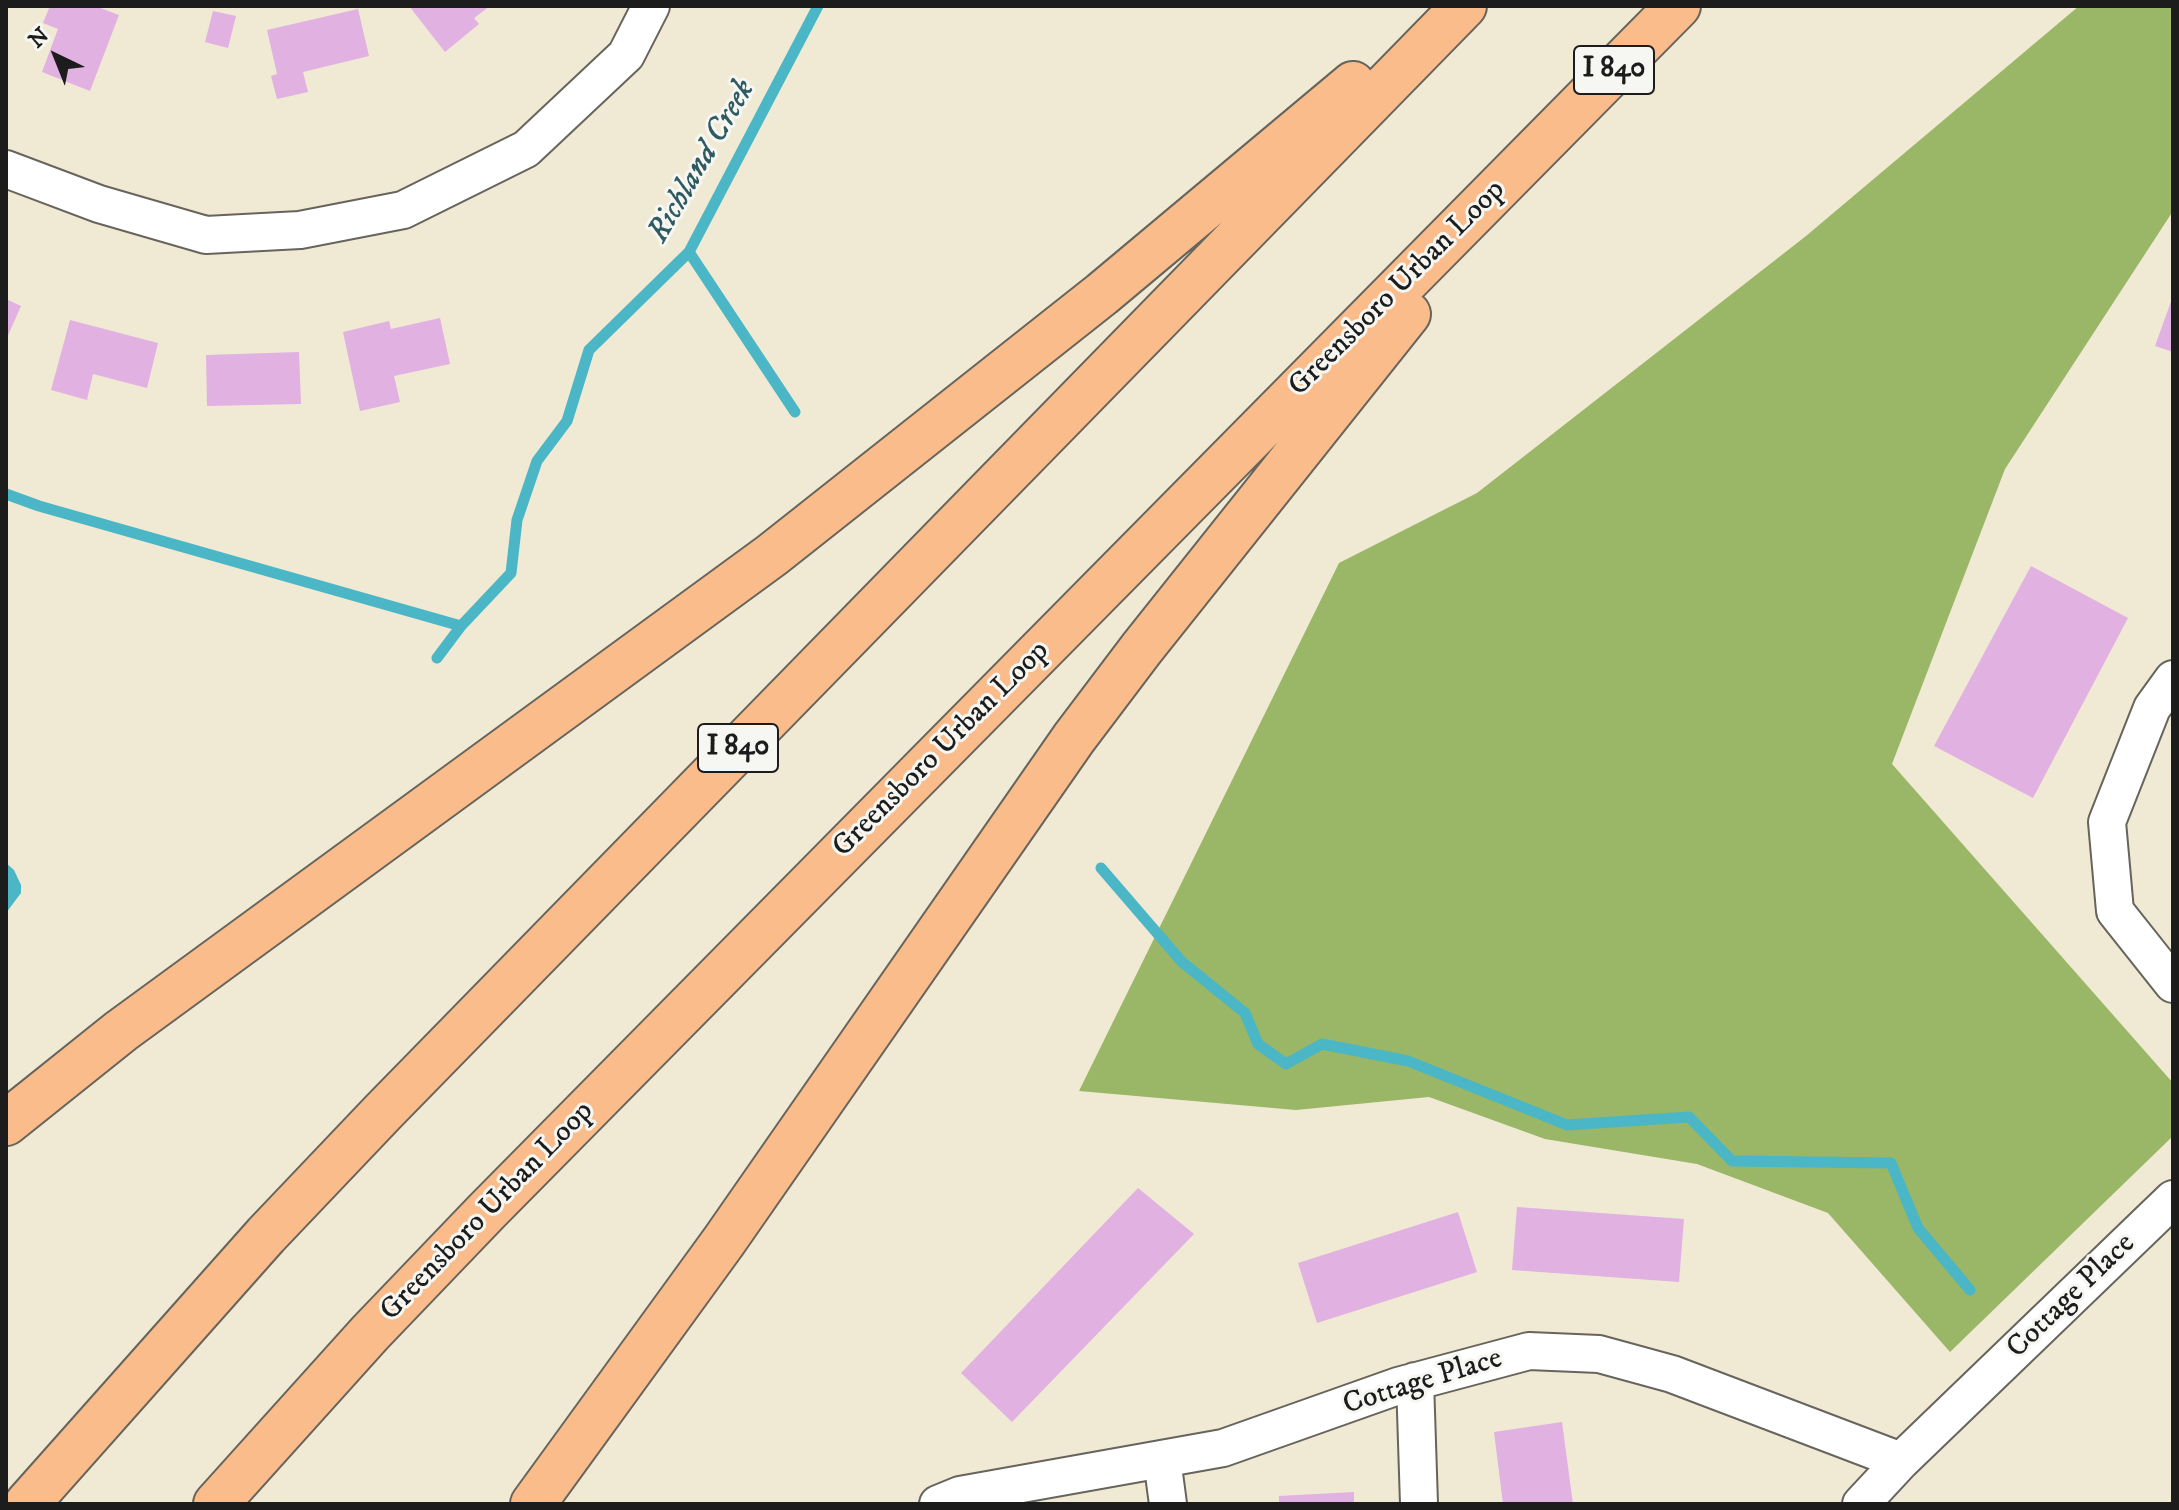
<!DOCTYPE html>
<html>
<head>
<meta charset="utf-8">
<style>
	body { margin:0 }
	#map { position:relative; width:2179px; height:1510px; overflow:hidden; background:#f0e9d4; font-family:"IM FELL DW Pica",serif }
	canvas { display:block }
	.frame { position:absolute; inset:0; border:8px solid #1c1c1c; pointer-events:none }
	.north { position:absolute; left:16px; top:16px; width:80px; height:80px; -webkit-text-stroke:6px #f6f6f2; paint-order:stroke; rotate:317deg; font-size:22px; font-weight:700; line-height:32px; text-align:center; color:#1c1c1c }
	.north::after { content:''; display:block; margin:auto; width:28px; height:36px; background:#1c1c1c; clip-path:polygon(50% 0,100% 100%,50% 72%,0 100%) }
</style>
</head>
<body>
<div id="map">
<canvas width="2179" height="1510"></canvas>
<div class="frame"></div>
<div class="north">N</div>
</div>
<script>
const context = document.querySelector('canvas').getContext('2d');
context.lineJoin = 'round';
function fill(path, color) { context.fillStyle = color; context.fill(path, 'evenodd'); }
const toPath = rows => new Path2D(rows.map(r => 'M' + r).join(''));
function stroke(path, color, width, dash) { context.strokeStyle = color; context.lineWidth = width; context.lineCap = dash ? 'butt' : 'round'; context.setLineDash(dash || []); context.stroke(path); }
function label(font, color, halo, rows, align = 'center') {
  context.font = font + ' "IM FELL DW Pica",serif'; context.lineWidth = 6; context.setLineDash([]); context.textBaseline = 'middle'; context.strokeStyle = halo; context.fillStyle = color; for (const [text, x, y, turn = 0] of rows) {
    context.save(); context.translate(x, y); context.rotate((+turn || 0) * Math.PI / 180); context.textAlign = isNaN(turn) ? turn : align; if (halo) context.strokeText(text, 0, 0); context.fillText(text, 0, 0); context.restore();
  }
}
const forest = toPath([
	[2079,6,2173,6,2173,211,2005,469,1892,764,2173,1083,2173,1136,1950,1352,1828,1213,1697,1164,1545,1139,1429,1097,1296,1110,1079,1091,1339,563,1477,493,1806,236]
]);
const water = toPath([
	[6,863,14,870,21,885,21,893,6,913]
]);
const stream = toPath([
	[689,252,795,412],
	[6,494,39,506,461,626],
	[437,658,461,626,511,573,517,520,537,461,567,421,589,350,689,252,818,6],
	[1101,868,1182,962,1245,1013,1258,1044,1286,1064,1322,1044,1408,1061,1567,1125,1689,1117,1732,1161,1891,1163,1918,1228,1970,1290]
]);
const building = toPath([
	[50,6,95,6,119,15,90,91,42,72,58,29,43,23],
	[409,6,490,6,474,18,479,24,445,52],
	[358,9,369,56,303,72,308,92,277,99,271,76,277,74,267,30],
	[213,11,236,16,228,48,205,42],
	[2173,296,2173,352,2155,346],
	[6,299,21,306,6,340],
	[440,318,450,364,394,376,400,402,360,411,343,332,389,321,391,329],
	[70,320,158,343,147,388,93,374,87,400,51,390],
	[299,352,301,404,207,406,206,355],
	[2031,566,2128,618,2033,798,1934,746],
	[1138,1188,1194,1234,1012,1422,961,1373],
	[1517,1207,1684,1219,1679,1282,1512,1270],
	[1458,1212,1477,1272,1317,1323,1298,1263],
	[1562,1422,1573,1504,1503,1504,1494,1432],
	[1354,1492,1354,1504,1279,1504,1279,1496]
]);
const minor = toPath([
	[6,169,99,204,206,235,300,230,403,210,526,149,626,55,651,6],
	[2173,679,2152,708,2107,822,2115,911,2173,984],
	[1415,1381,1419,1504],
	[1162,1459,1168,1504],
	[938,1504,960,1495,1223,1448,1398,1386,1529,1351,1599,1354,1672,1374,1901,1461],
	[1861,1504,1901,1461,2173,1199]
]);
const highway = toPath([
	[6,1123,121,1031,772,555,1102,294,1353,84],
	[27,1504,266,1235,383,1112,1464,6],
	[216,1504,370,1333,486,1212,1678,6],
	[533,1504,724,1241,1074,738,1142,648,1408,314]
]);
const shields = [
	[1614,70,80],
	[738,748,80]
];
const shieldNames = [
	["I 840",1614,70],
	["I 840",738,748]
];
const streetNames = [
	["Greensboro Urban Loop",1398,289,-45],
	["Greensboro Urban Loop",942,750,-45],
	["Greensboro Urban Loop",488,1212,-46],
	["Cottage Place",2072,1297,-44],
	["Cottage Place",1423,1383,-17]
];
const waterNames = [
	["Richland Creek",703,162,-60]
];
fill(forest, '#9ab667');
fill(water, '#4ab6c6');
stroke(stream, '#4ab6c6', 11);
fill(building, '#e1b1e2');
stroke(minor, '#66645c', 40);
stroke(highway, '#66645c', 48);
stroke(minor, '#fff', 36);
stroke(highway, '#f9bc8a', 44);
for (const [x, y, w] of shields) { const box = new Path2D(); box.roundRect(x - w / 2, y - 24, w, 48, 6); context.fillStyle = '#f6f6f2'; context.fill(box); stroke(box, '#1c1c1c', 2); }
label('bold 28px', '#1c1c1c', null, shieldNames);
label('30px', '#1c1c1c', '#f6f6f2', streetNames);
label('italic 32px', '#2e5a60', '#f6f6f2', waterNames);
</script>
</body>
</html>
